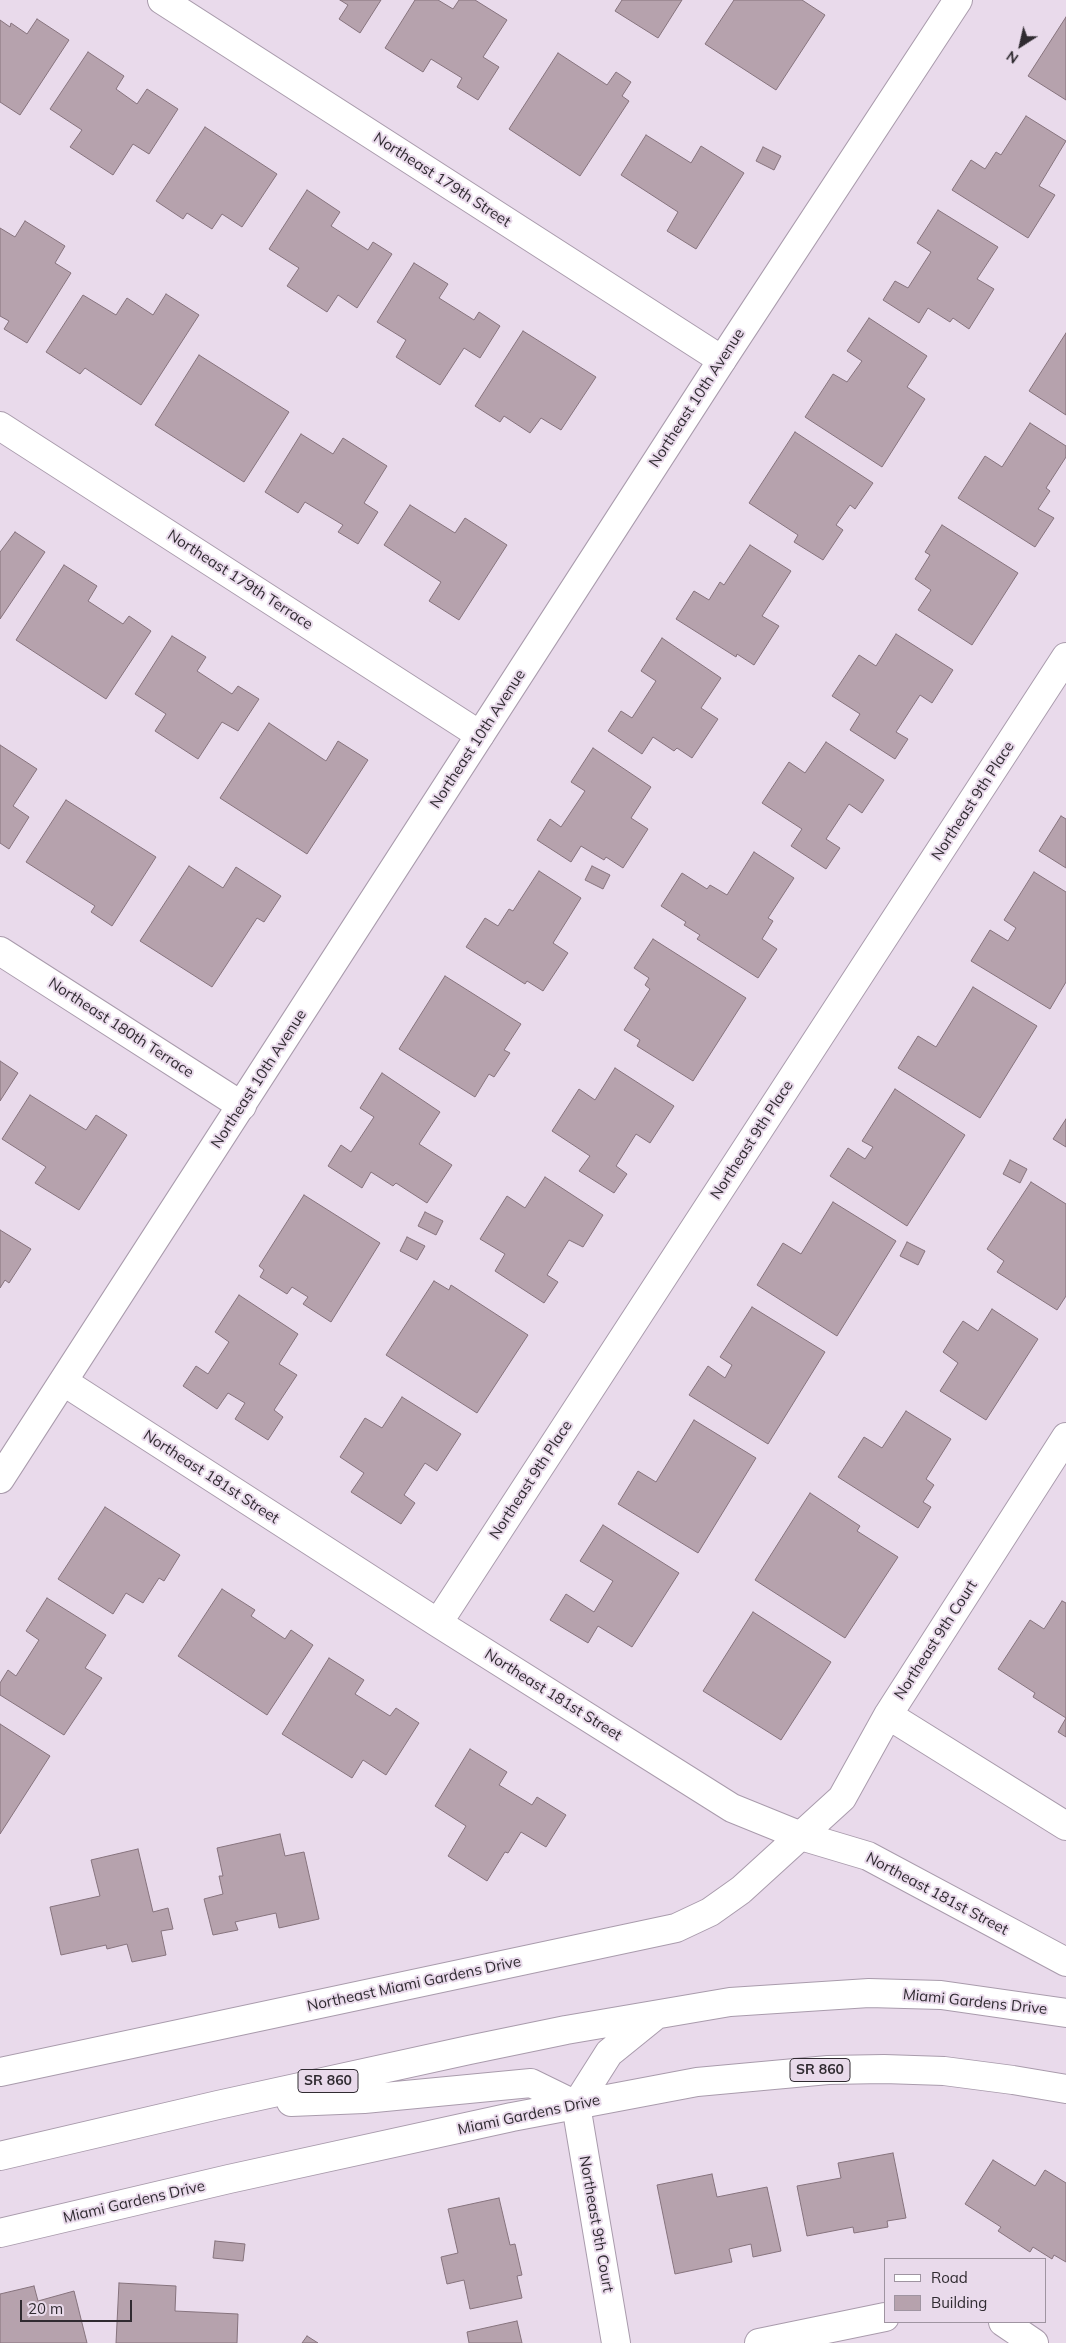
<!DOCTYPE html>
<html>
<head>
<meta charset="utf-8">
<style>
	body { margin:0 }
	#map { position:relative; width:1066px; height:2343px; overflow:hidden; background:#e9daeb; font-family:Mulish,sans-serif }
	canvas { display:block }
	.legend { position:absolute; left:884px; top:2258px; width:162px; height:65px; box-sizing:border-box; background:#e9daeb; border:1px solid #9f94a1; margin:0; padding:6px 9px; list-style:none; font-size:15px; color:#302b31 }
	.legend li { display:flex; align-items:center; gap:10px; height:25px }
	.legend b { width:25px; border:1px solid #9f94a1 }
	.north { position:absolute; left:996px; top:20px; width:50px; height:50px; -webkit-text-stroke:4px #e9daeb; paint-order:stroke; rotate:215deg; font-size:14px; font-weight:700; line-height:20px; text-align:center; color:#302b31 }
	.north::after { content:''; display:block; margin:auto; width:18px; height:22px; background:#302b31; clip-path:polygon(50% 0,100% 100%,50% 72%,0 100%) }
	.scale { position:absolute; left:20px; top:2300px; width:112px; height:22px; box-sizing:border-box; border:2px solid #302b31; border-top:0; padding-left:6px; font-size:15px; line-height:18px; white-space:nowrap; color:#302b31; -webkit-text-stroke:4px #e9daeb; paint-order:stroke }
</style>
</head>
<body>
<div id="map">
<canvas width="1066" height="2343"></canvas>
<ul class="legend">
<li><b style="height:6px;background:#fff"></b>Road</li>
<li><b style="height:14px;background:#b6a2ad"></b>Building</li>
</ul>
<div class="north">N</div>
<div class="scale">20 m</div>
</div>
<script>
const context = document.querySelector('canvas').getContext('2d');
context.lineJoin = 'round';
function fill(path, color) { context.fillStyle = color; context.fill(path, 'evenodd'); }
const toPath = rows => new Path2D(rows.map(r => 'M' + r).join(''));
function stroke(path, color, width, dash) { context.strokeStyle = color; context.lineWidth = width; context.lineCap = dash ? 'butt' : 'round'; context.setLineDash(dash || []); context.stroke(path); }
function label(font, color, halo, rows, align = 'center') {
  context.font = font + ' Mulish,sans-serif'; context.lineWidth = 4; context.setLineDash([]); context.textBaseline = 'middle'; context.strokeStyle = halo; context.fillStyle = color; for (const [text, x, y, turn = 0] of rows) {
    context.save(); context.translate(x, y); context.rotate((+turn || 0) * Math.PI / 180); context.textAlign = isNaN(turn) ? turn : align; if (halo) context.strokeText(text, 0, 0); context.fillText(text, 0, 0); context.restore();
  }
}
const building = toPath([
	[340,0,381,0,360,33,339,19,348,5,340,0],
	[415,0,438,0,453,9,459,0,475,0,507,20,483,57,499,67,478,100,457,87,462,78,431,59,423,72,385,48,415,0],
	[622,0,682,0,658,38,615,11,622,0],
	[734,0,802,0,825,15,776,90,705,44,734,0],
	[1066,17,1066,100,1028,76,1066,17],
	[37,19,69,40,20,115,0,102,0,20,10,27,11,23,27,34,37,19],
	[88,52,124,76,116,89,137,104,147,89,178,109,149,154,133,144,113,175,70,147,82,130,50,109,88,52],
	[558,53,607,85,616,72,631,82,622,96,629,101,580,176,509,129,558,53],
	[1026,116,1066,141,1039,186,1055,195,1028,238,952,190,971,160,985,169,996,152,1001,155,1026,116],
	[205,127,277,174,242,227,222,214,212,229,187,213,183,219,156,201,205,127],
	[646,135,691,163,701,146,744,173,696,249,667,231,678,212,621,175,646,135],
	[763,147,781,156,774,170,756,161,763,147],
	[307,190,340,212,331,226,368,250,373,242,392,254,357,308,338,295,327,312,287,286,299,268,269,249,307,190],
	[938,210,998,247,977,279,994,289,969,329,953,318,950,322,928,308,919,323,883,300,895,281,908,288,931,252,917,243,938,210],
	[25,221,65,246,55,263,71,273,27,343,4,329,9,321,0,316,0,228,15,237,25,221],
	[414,263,448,284,439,298,474,320,479,312,500,326,480,358,464,348,440,385,396,357,406,340,377,322,414,263],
	[166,294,199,315,141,405,85,368,80,374,46,352,83,295,116,315,127,298,153,315,166,294],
	[869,318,927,356,907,387,925,399,882,467,805,417,833,374,847,382,862,361,847,351,869,318],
	[523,331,596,377,561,430,541,418,530,433,504,416,500,422,475,406,523,331],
	[1066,333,1066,415,1029,391,1066,333],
	[199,355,289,412,244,482,155,425,199,355],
	[1030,423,1066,446,1066,457,1046,488,1050,491,1038,509,1054,518,1035,547,958,498,985,456,1002,467,1030,423],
	[795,432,873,483,855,509,850,505,836,525,843,530,823,560,794,542,798,535,749,503,795,432],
	[301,434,333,454,343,438,387,466,364,503,378,512,358,544,338,532,343,525,305,502,298,513,265,492,301,434],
	[410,505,455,533,465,518,507,545,459,620,429,601,441,582,384,545,410,505],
	[942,525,1018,573,972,645,918,610,931,590,915,579,930,555,925,552,942,525],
	[15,532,45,552,0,619,0,552,15,532],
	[750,545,791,571,762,616,779,626,754,665,737,654,736,657,676,619,694,591,709,600,720,582,724,585,750,545],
	[64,565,97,586,88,601,123,624,129,616,151,631,106,699,16,640,64,565],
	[896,634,953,670,932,703,920,695,896,732,908,739,895,759,850,730,860,714,832,696,859,655,876,666,896,634],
	[172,636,206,657,197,671,232,694,238,686,259,699,238,731,222,722,198,759,155,731,166,714,135,694,172,636],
	[662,638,721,678,701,708,718,719,692,758,677,748,674,751,653,737,642,754,608,731,621,711,632,718,656,681,641,671,662,638],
	[269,723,326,761,338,741,368,760,307,854,220,798,269,723],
	[826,742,884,780,862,813,849,804,826,839,840,848,826,869,791,846,802,829,762,803,789,762,805,773,826,742],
	[0,745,37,769,13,806,29,817,9,849,0,843,0,745],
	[593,748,651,787,631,818,648,829,623,868,606,857,604,860,581,846,571,862,537,840,550,819,561,827,585,791,571,782,593,748],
	[66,800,156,857,112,926,91,912,95,906,26,862,66,800],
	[1061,816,1066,819,1066,868,1039,851,1061,816],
	[754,852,794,878,768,918,773,921,762,939,777,949,758,978,697,939,700,935,684,925,686,922,661,906,682,873,707,889,710,885,727,895,754,852],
	[189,866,223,888,236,867,281,896,264,922,257,918,212,987,140,941,189,866],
	[592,866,610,875,603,889,585,880,592,866],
	[539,871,581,898,553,943,568,953,543,991,527,981,525,984,466,947,485,918,498,926,509,909,513,911,539,871],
	[1034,872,1066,892,1066,982,1050,1009,971,961,990,930,1008,941,1016,928,1004,920,1034,872],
	[653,939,746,998,693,1081,637,1046,640,1040,624,1030,650,989,645,985,649,978,634,968,653,939],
	[445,976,521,1024,504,1050,510,1053,494,1077,489,1074,475,1097,399,1049,445,976],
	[973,987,1037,1026,980,1118,898,1068,918,1036,936,1047,973,987],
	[0,1061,18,1073,0,1101,0,1061],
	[615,1068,674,1106,650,1143,636,1134,616,1166,627,1174,614,1193,579,1171,590,1156,552,1131,579,1089,595,1100,615,1068],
	[382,1073,440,1112,419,1144,452,1165,427,1203,396,1183,393,1186,371,1172,362,1188,328,1166,341,1145,351,1152,374,1117,360,1108,382,1073],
	[895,1089,965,1135,907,1226,830,1176,848,1148,865,1159,873,1147,862,1141,895,1089],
	[30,1095,86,1130,96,1115,127,1135,79,1210,35,1183,46,1167,2,1139,30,1095],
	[1066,1119,1066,1147,1053,1139,1066,1119],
	[1010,1160,1027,1169,1020,1183,1003,1174,1010,1160],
	[545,1177,603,1215,583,1247,569,1240,547,1275,558,1282,544,1303,495,1271,505,1254,480,1239,507,1196,525,1208,545,1177],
	[1031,1182,1066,1204,1066,1296,1057,1310,997,1272,1004,1261,987,1249,1031,1182],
	[304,1195,380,1243,331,1322,303,1304,308,1297,292,1287,287,1294,260,1277,264,1270,259,1266,304,1195],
	[833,1202,896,1241,837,1336,757,1285,783,1243,801,1254,833,1202],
	[425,1212,443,1221,436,1235,418,1226,425,1212],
	[0,1230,31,1249,9,1283,5,1280,0,1288,0,1230],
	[407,1237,425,1246,417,1260,400,1251,407,1237],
	[907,1242,925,1251,918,1265,900,1256,907,1242],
	[434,1281,449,1290,451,1285,528,1335,477,1413,386,1355,434,1281],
	[239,1295,298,1334,279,1364,297,1375,274,1410,283,1417,268,1440,235,1419,245,1403,228,1393,217,1409,183,1386,196,1366,208,1374,229,1342,215,1332,239,1295],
	[752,1307,825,1352,768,1444,689,1395,708,1366,725,1378,732,1365,720,1357,752,1307],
	[992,1309,1038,1339,986,1420,940,1391,958,1363,943,1352,953,1336,963,1321,978,1331,992,1309],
	[402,1397,461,1434,437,1471,425,1463,404,1495,415,1503,401,1524,351,1492,364,1473,340,1457,365,1418,382,1428,402,1397],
	[906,1411,951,1439,926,1479,934,1485,923,1502,931,1507,918,1528,838,1477,864,1437,882,1448,906,1411],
	[694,1420,756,1458,698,1553,618,1504,638,1471,656,1482,694,1420],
	[810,1493,860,1526,857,1531,898,1557,845,1638,755,1580,810,1493],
	[105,1507,180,1555,164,1581,159,1578,143,1603,126,1593,113,1614,58,1579,105,1507],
	[603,1525,679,1573,632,1647,598,1626,588,1643,550,1620,566,1594,594,1612,613,1581,580,1561,603,1525],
	[222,1589,255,1610,251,1616,285,1639,291,1630,313,1645,267,1715,178,1656,222,1589],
	[47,1598,106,1635,85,1668,102,1678,64,1735,0,1695,0,1683,8,1670,16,1676,39,1640,26,1631,47,1598],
	[1062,1601,1066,1603,1066,1718,1033,1697,1035,1693,998,1669,1030,1620,1044,1629,1062,1601],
	[753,1612,831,1662,781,1740,703,1691,753,1612],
	[329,1658,364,1680,355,1694,390,1716,396,1708,419,1723,386,1775,363,1760,352,1778,282,1734,329,1658],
	[1066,1718,1066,1737,1058,1732,1066,1718],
	[0,1724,50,1756,0,1834,0,1724],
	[470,1749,507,1772,499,1785,532,1805,537,1797,566,1815,546,1847,521,1832,508,1853,505,1852,487,1881,448,1856,466,1826,435,1806,470,1749],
	[280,1834,285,1856,304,1852,319,1919,279,1928,276,1913,235,1922,238,1930,213,1935,204,1899,223,1894,219,1876,223,1876,217,1848,280,1834],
	[138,1849,153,1912,168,1908,173,1929,161,1931,166,1955,132,1962,127,1944,107,1949,106,1945,61,1955,50,1907,100,1896,91,1860,138,1849],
	[893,2153,906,2218,887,2221,888,2227,854,2233,853,2227,807,2236,797,2186,841,2178,838,2163,893,2153],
	[993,2160,1035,2186,1045,2170,1066,2183,1066,2262,1054,2255,1052,2259,1033,2247,1030,2252,998,2231,1001,2227,965,2204,993,2160],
	[712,2174,717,2197,767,2187,781,2251,753,2257,751,2244,729,2249,732,2262,675,2274,657,2185,712,2174],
	[499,2198,510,2245,515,2244,522,2275,517,2276,522,2298,470,2309,464,2280,447,2284,441,2257,458,2253,448,2209,499,2198],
	[215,2241,245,2244,243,2261,213,2258,215,2241],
	[119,2283,176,2286,175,2311,238,2314,237,2343,116,2343,119,2283],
	[34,2286,38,2301,74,2291,87,2343,0,2343,0,2294,34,2286],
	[517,2321,522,2343,469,2343,467,2332,517,2321],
	[307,2336,318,2343,302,2343,307,2336]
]);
const street = toPath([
	[162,0,722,360],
	[0,426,480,735],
	[0,951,242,1106],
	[64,1382,438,1623,732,1808,801,1836,868,1856,1066,1962],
	[438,1623,1066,657],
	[888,1715,1066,1826],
	[0,2072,676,1928,710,1912,741,1890,842,1798,888,1715,1066,1437],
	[576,2105,616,2343],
	[1003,2322,1034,2343],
	[759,2343,885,2317]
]);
const secondary = toPath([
	[0,1479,722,360,958,0]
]);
const primary = toPath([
	[291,2102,364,2099,531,2083,576,2105],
	[576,2105,609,2053,656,2015],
	[0,2156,218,2105,469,2050,566,2030,730,2002,869,1993,941,1995,1066,2013],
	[0,2233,229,2179,512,2117,697,2082,828,2070,884,2069,944,2071,1013,2080,1066,2089]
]);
const shields = [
	[820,2070,60],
	[328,2081,60]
];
const shieldNames = [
	["SR 860",820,2070],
	["SR 860",328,2081]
];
const streetNames = [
	["Northeast 179th Street",442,180,33],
	["Northeast 10th Avenue",697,398,-57],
	["Northeast 179th Terrace",240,580,33],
	["Northeast 10th Avenue",478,739,-57],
	["Northeast 9th Place",973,801,-57],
	["Northeast 180th Terrace",121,1028,33],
	["Northeast 10th Avenue",259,1079,-57],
	["Northeast 9th Place",752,1140,-57],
	["Northeast 181st Street",211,1477,33],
	["Northeast 9th Place",531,1480,-57],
	["Northeast 9th Court",936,1640,-57],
	["Northeast 181st Street",553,1695,32],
	["Northeast 181st Street",937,1894,28],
	["Northeast Miami Gardens Drive",414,1984,-12],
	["Miami Gardens Drive",975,2002,6],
	["Miami Gardens Drive",529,2115,-12],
	["Miami Gardens Drive",134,2202,-13],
	["Northeast 9th Court",596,2224,80]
];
fill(building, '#b6a2ad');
stroke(building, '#86737d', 1);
stroke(street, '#a99bac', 30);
stroke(secondary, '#a99bac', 30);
stroke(primary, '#a99bac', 30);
stroke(street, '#fff', 28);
stroke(secondary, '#fff', 28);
stroke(primary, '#fff', 28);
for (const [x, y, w] of shields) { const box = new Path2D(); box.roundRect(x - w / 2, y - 11.5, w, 23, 4); context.fillStyle = '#e9daeb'; context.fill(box); stroke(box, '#302b31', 1); }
label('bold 14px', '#302b31', null, shieldNames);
label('15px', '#302b31', '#e9daeb', streetNames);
</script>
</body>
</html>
